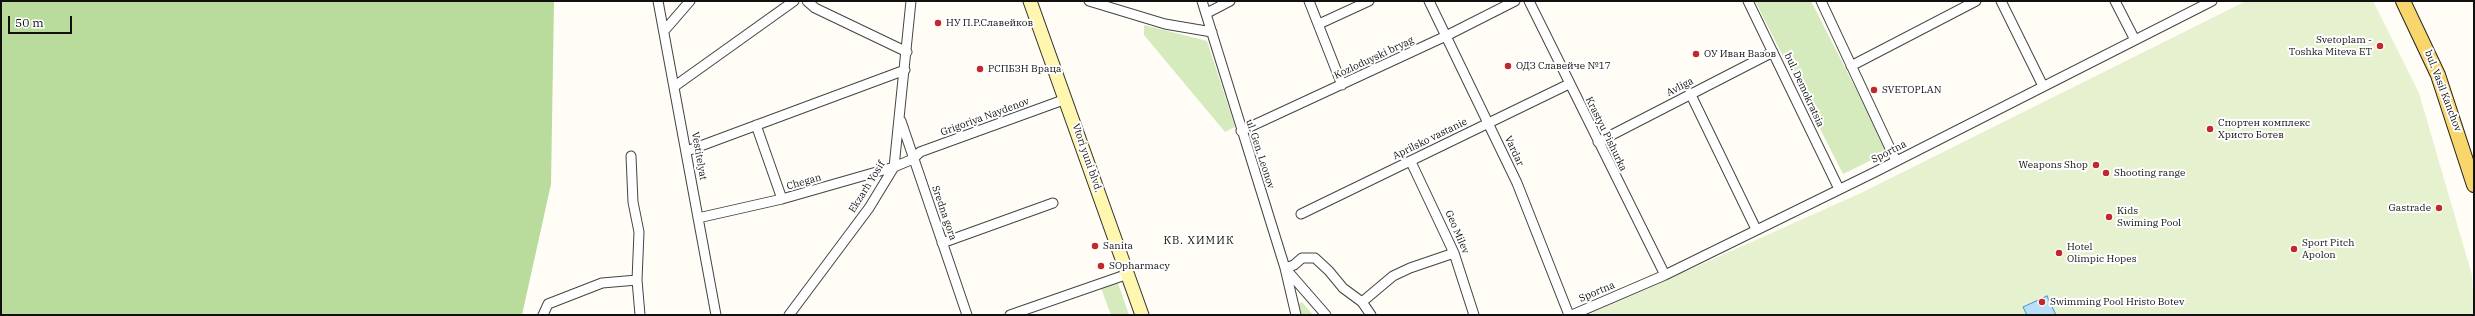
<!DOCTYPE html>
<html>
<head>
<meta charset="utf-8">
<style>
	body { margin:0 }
	#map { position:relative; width:2475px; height:316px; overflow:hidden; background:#fffdf5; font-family:"IBM Plex Serif",serif }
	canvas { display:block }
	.frame { position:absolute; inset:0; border:2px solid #111; pointer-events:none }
	.scale { position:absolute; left:8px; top:16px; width:64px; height:18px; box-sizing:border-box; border:2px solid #111; border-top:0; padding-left:5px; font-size:12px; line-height:14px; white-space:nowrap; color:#111; -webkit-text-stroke:3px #fff; paint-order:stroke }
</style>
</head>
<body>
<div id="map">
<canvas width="2475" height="316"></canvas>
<div class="frame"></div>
<div class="scale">50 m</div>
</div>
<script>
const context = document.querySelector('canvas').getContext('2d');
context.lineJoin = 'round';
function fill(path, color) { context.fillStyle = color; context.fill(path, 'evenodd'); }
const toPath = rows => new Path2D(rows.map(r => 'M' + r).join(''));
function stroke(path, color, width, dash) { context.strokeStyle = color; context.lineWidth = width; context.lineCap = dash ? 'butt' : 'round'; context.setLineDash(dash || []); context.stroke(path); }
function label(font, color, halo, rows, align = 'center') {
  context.font = font + ' "IBM Plex Serif",serif'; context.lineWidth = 4; context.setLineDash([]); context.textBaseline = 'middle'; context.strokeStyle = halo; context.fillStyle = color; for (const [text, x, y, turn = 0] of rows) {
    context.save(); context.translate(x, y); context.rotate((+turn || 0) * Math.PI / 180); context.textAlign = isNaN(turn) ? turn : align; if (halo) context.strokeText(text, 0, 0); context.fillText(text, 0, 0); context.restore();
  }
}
const green = toPath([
	[1755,1,1811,1,1888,152,1843,174],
	[1144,25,1207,41,1235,127,1225,132,1144,35],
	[1118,283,1129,315,1111,315,1101,288],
	[1302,302,1313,315,1299,315,1297,305]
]);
const forest = toPath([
	[1,1,554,1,551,184,522,315,1,315]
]);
const pitch = toPath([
	[2246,1,2373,1,2419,93,2472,275,2474,315,1588,315,1861,193]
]);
const water = toPath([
	[2047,296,2056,315,2027,315,2023,307,2047,296]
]);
const street = toPath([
	[658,1,716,315],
	[807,1,815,8,907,52],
	[1089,1,1165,24,1212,32],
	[1202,1,1285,268,1296,315],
	[1309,1,1342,85],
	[1429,1,1517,183,1569,315],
	[1529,1,1665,275],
	[1748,1,1839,189],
	[1821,1,1896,161],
	[2001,1,2043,86],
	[2115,1,2135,40],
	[1207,13,1230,1],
	[1319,24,1369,1],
	[664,31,690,1],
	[1851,66,1976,1],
	[675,86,794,1],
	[1690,93,1756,229],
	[901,121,967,315],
	[756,125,782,199],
	[1241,131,1446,36,1515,1],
	[1598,142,1773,52],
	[687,151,905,70],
	[631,156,633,202,639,232,637,280,640,315],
	[1411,162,1454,253,1474,315],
	[1301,214,1569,84],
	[698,218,782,199,894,167,913,159,920,152,1066,99],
	[942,243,1053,203],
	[1362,302,1393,276,1410,268,1454,253],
	[543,315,548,304,602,283,637,280],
	[789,315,869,208,894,167,911,1],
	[1010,315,1128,274],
	[1326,315,1285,268,1294,265,1302,258,1315,258,1329,271,1343,288,1362,302,1371,315],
	[1572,315,1665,275,1875,172,2212,1]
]);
const secondary = toPath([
	[1030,1,1142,315]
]);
const primary = toPath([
	[2403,1,2438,75,2474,185]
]);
const markers = [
	[938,23,4,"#c4262e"],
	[2380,46,4,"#c4262e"],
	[1696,54,4,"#c4262e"],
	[1508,66,4,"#c4262e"],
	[980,69,4,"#c4262e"],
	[1874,90,4,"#c4262e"],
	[2210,129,4,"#c4262e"],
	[2096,165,4,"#c4262e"],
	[2106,173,4,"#c4262e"],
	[2439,208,4,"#c4262e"],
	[2109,217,4,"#c4262e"],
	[1095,246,4,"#c4262e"],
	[2294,249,4,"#c4262e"],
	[2059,253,4,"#c4262e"],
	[1101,266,4,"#c4262e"],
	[2042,302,4,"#c4262e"]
];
const poiNames = [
	["НУ П.Р.Славейков",946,23],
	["Svetoplam -",2372,40,"right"],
	["Toshka Miteva ET",2372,52,"right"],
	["ОУ Иван Вазов",1704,54],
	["ОДЗ Славейче №17",1516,66],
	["РСПБЗН Враца",988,69],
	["SVETOPLAN",1882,90],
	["Спортен комплекс",2218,123],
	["Христо Ботев",2218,135],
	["Weapons Shop",2088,165,"right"],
	["Shooting range",2114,173],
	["Gastrade",2431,208,"right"],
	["Kids",2117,211],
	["Swiming Pool",2117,223],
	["Sport Pitch",2302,243],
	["Apolon",2302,255],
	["Sanita",1103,246],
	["Hotel",2067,247],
	["Olimpic Hopes",2067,259],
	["SOpharmacy",1109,266],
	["Swimming Pool Hristo Botev",2050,302]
];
const streetNames = [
	["Kozloduyski bryag",1374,58,-25],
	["Avliga",1680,87,-27],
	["bul. Demokratsia",1804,90,65],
	["bul. Vasil Kanchov",2443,91,69],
	["Grigoriya Naydenov",985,117,-20],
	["Krastyu Pishurka",1606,134,64],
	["Aprilsko vastanie",1430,139,-26],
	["Vardar",1514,151,65],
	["Sportna",1889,152,-27],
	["ul. Gen. Leonov",1260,154,72],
	["Vestitelyat",699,156,80],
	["Vtori yuni blvd.",1087,158,71],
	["Chegan",804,182,-16],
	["Ekzarh Yosif",867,187,-58],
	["Sredna gora",944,213,71],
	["Geo Milev",1457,232,67],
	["Sportna",1597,292,-23]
];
const neighbourhoodNames = [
	["КВ. ХИМИК",1199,241]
];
fill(green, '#d5ebbd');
fill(forest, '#b9dc9c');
fill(pitch, '#e6f2cf');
fill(water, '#b9e0f7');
stroke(water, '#3f96cf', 1);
stroke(street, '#444', 11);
stroke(secondary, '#333', 15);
stroke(primary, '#222', 16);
stroke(street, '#fff', 9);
stroke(secondary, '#fff6b0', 13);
stroke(primary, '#f9d66b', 14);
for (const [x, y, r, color] of markers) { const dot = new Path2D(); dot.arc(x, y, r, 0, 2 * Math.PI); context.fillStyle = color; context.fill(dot); stroke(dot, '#fff', 1.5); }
label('10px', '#111', '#fff', poiNames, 'left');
label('10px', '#111', '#fff', streetNames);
context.letterSpacing = '1px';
label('11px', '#111', '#fff', neighbourhoodNames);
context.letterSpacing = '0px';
</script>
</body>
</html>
